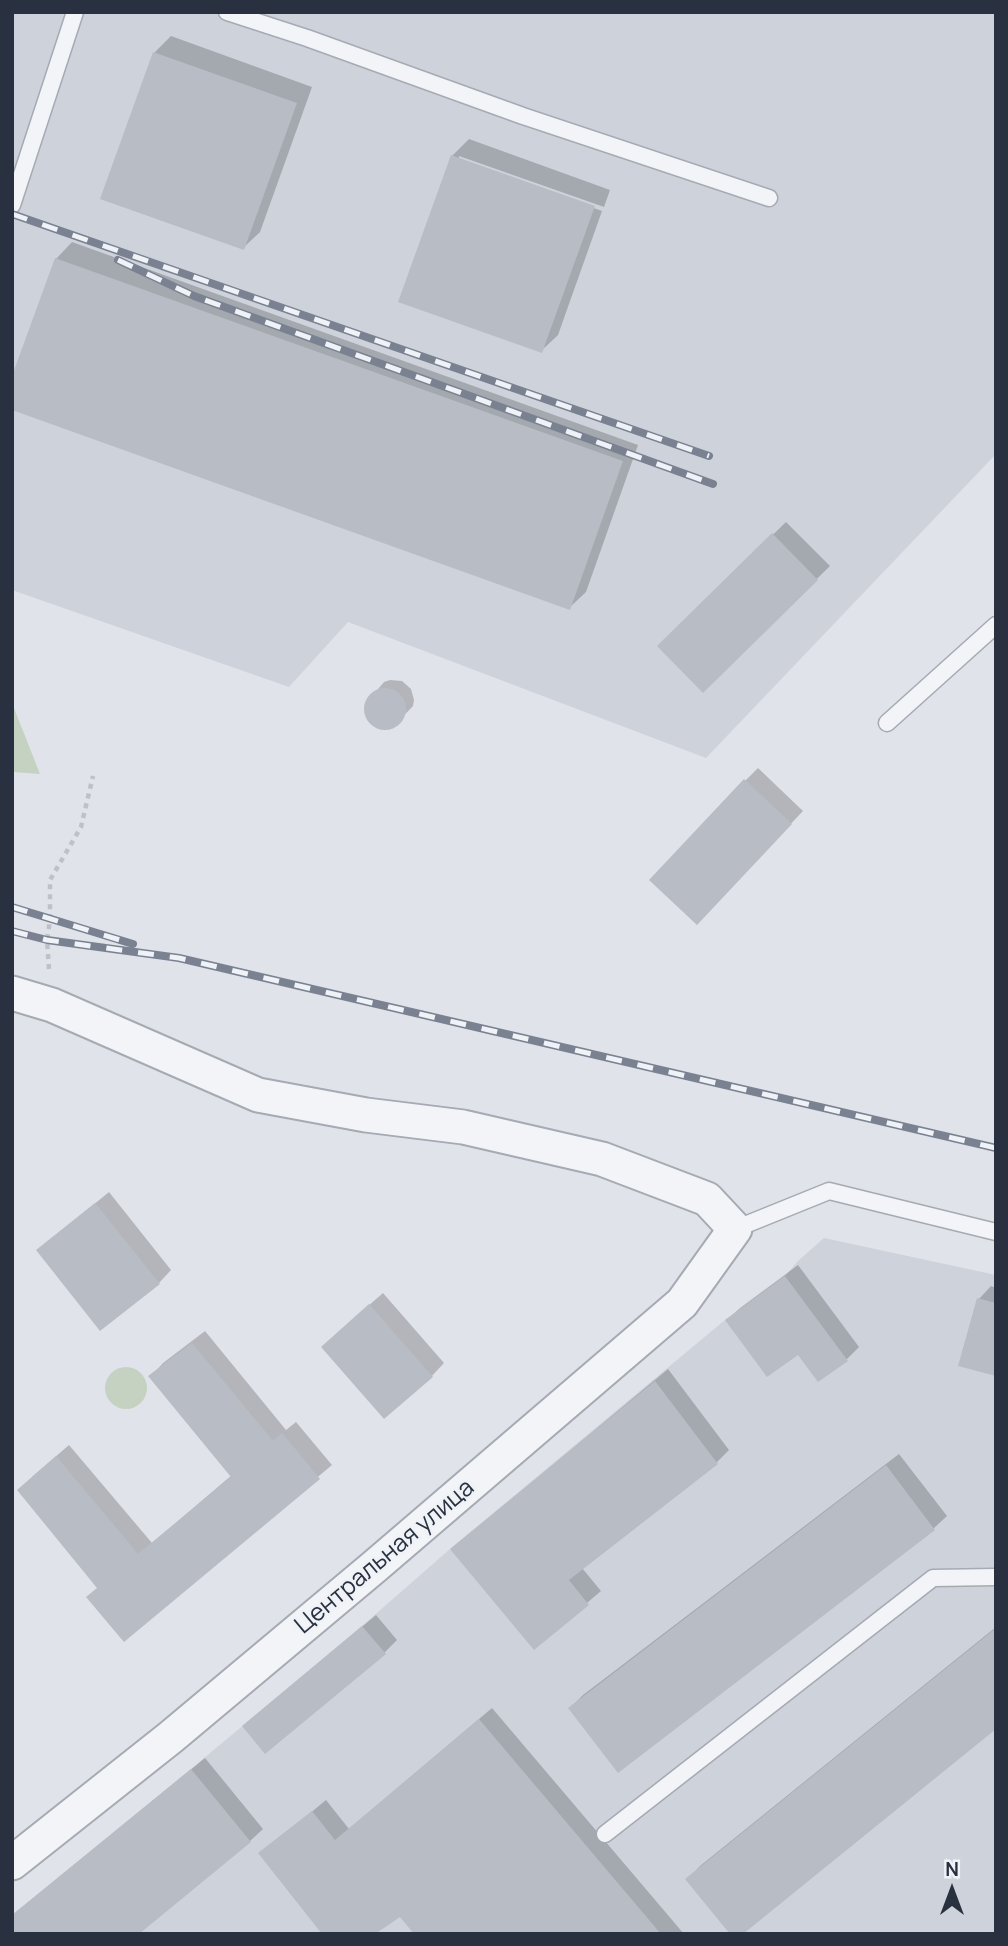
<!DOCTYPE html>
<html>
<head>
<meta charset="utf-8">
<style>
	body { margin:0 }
	#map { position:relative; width:1008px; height:1946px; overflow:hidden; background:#e0e3e9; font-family:Manrope,sans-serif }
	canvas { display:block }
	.frame { position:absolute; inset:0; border:14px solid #293040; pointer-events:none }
	.north { position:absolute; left:917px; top:1855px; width:70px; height:70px; -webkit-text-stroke:5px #eff2f6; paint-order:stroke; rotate:0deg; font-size:19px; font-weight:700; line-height:28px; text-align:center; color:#293040 }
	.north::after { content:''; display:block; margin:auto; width:24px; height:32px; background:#293040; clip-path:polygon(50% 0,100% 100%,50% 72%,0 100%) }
</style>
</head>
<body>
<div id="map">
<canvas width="1008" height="1946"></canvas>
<div class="frame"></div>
<div class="north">N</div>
</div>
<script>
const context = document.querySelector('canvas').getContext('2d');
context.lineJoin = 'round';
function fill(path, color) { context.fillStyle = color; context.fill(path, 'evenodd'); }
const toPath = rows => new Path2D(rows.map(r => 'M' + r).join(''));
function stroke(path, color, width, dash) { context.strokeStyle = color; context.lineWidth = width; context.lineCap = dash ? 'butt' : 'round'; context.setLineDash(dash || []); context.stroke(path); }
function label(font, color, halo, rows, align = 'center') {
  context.font = font + ' Manrope,sans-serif'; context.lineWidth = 5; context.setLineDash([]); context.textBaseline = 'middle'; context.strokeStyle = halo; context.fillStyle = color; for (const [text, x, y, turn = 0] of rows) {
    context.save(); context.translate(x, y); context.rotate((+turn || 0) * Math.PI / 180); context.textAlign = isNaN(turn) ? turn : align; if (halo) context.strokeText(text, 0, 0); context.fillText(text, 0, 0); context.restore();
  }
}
const built = toPath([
	[12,12,996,12,996,454,706,758,348,622,289,687,12,590],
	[824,1238,996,1275,996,1934,12,1934,12,1915,191,1769,362,1626,450,1549,725,1320,785,1276,799,1260]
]);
const green = toPath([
	[12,703,40,774,12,772],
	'105 1388a21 21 0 1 1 42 0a21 21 0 1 1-42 0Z'
]);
const shadow = toPath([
	[171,36,312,87,260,232,243,248,102,198,155,52],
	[469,139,610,190,604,207,459,156,459,160,602,211,558,335,541,351,452,156],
	[72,242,638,445,586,592,569,608,56,259],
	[786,522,830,566,703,690,659,646],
	[390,680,402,681,411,689,414,700,413,706,395,725,382,728,370,721,367,715,367,702,384,682],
	[758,768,803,811,709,910,745,781],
	[109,1192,171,1270,159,1283,38,1250],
	[798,1265,859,1347,846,1360,798,1352,727,1320,740,1308],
	[991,1286,996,1288,996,1375,979,1299],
	[383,1293,444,1363,432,1376,336,1334],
	[205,1331,286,1430,296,1422,332,1465,124,1640,99,1587,32,1477,69,1445,152,1543,232,1475,151,1376,163,1363],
	[668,1369,729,1450,717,1462,582,1568,601,1591,534,1648,452,1549],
	[899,1454,947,1516,934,1528,618,1770,570,1708,583,1695],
	[376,1615,397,1640,384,1653,244,1726],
	[996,1627,996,1727,688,1879,700,1866],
	[492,1708,684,1934,417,1934,400,1914,261,1854,326,1800,349,1829],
	[205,1758,263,1829,250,1841,137,1934,12,1916]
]);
const building = toPath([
	[153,52,297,103,244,250,100,199],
	[451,155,595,206,542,353,398,302],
	[55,258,623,461,570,610,12,410,12,376],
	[772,533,818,580,703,693,657,646],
	'364 709a21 21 0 1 1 42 0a21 21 0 1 1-42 0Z',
	[744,779,792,824,697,925,649,880],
	[95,1203,160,1284,100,1331,36,1250],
	[785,1276,848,1361,818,1382,798,1355,767,1377,725,1320],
	[977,1298,996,1303,996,1376,958,1366],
	[369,1304,433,1377,384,1419,321,1347],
	[192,1343,273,1441,282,1433,320,1479,124,1642,86,1597,97,1588,17,1490,56,1456,138,1554,231,1477,148,1376],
	[655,1381,718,1464,569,1580,589,1605,534,1650,450,1549],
	[886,1465,935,1530,618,1773,568,1708],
	[362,1626,386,1654,265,1754,242,1726],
	[996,1628,996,1729,743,1934,730,1934,685,1879],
	[479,1719,661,1934,414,1934,400,1917,375,1934,322,1934,258,1853,312,1811,335,1840],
	[191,1769,251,1842,139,1934,12,1934,12,1915]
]);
const path = toPath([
	[49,969,47,940,50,920,50,880,81,827,93,776]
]);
const lane = toPath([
	[227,12,307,38,523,116,769,198],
	[12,205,75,12],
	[887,723,996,625],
	[735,1229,829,1191,996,1232],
	[605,1834,933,1578,996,1577]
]);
const street = toPath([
	[12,993,52,1005,258,1095,366,1115,463,1127,602,1159,707,1199,735,1229,682,1303,374,1567,171,1737,12,1863]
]);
const rail = toPath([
	[12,214,709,456],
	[118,260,194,296,713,484],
	[12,907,133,944],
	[12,931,47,940,179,958,996,1148]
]);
const streetNames = [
	["Центральная улица",385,1557,-40]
];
fill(built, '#ced2db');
fill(green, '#c5d2c1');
fill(shadow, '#0003');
fill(building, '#b7bcc5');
stroke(lane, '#a5aab3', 19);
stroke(street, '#a5aab3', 37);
stroke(path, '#bec1c7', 4.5, [5, 5]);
stroke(lane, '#f2f4f7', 16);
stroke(street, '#f2f4f7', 33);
stroke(rail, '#7a8292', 8);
stroke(rail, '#eff2f6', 5, [16]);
label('24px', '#293040', '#eff2f6', streetNames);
</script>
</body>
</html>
